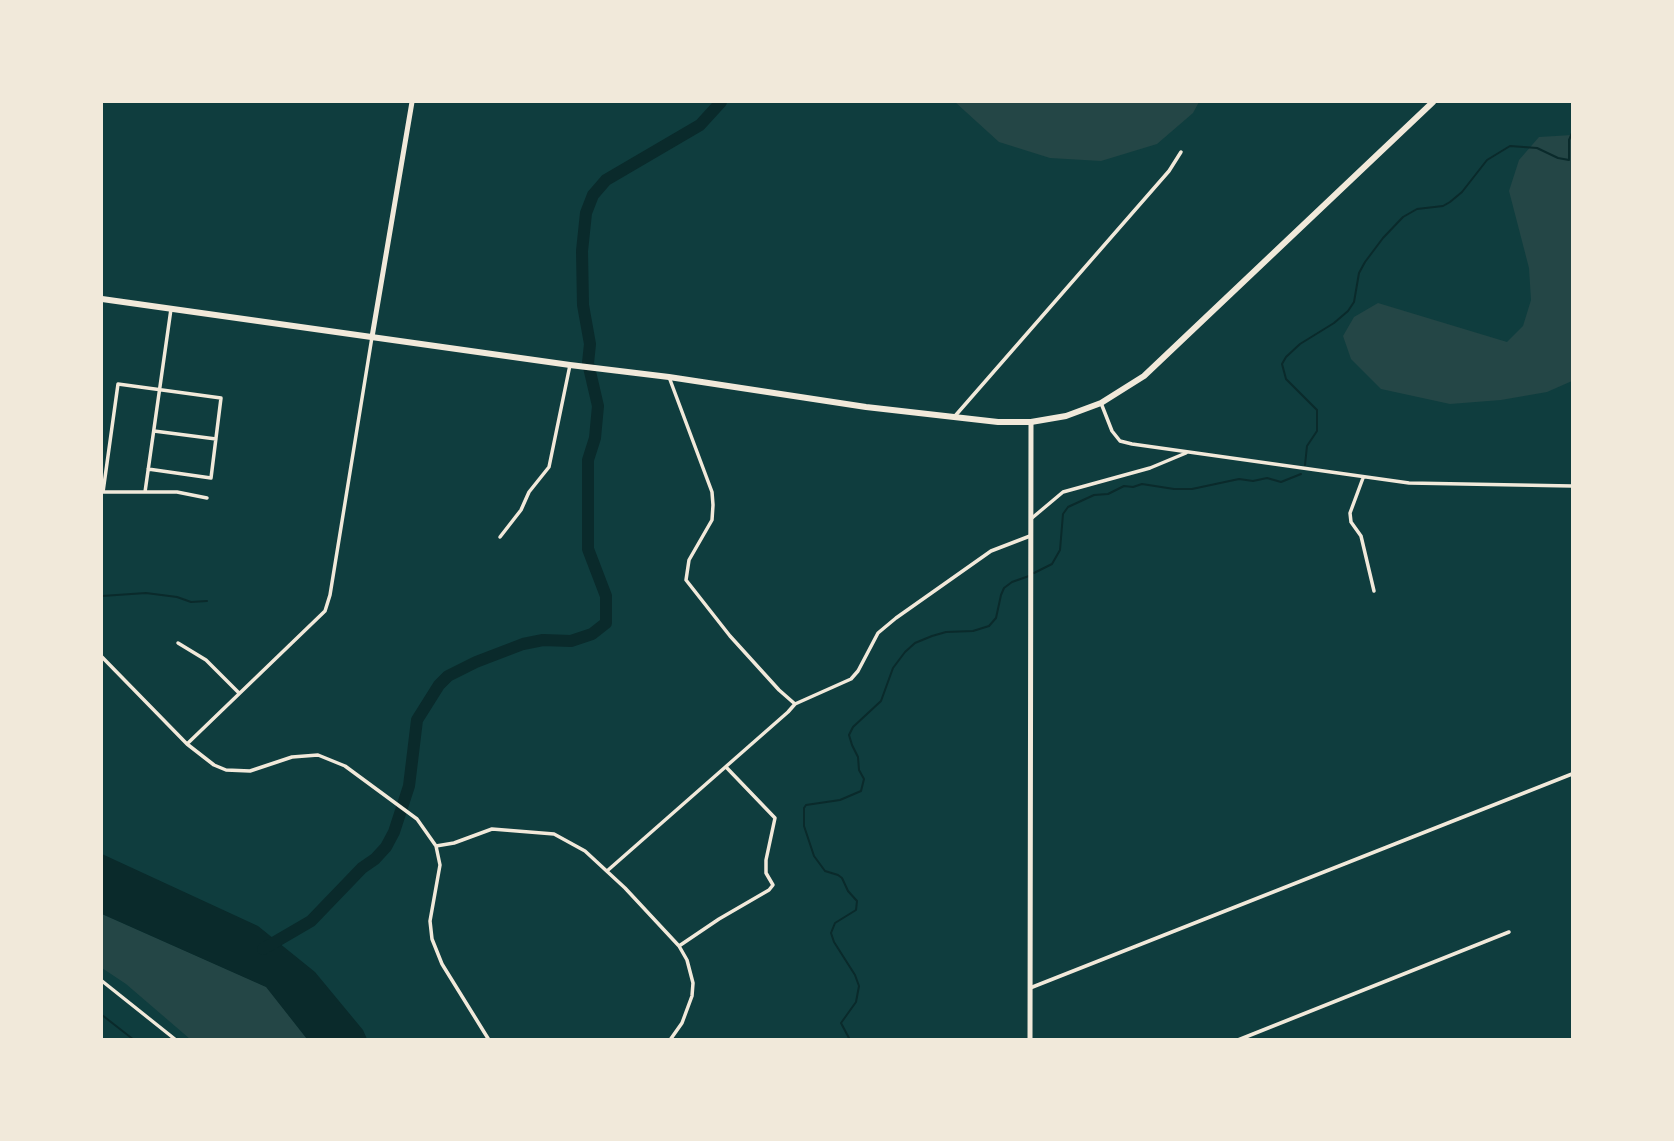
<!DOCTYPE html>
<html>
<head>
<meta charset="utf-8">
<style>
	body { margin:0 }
	#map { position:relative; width:1674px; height:1141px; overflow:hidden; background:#0f3d3e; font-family:Karla,sans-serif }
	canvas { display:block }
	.frame { position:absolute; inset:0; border:103px solid #f1e9da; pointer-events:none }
</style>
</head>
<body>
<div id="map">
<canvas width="1674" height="1141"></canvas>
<div class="frame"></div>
</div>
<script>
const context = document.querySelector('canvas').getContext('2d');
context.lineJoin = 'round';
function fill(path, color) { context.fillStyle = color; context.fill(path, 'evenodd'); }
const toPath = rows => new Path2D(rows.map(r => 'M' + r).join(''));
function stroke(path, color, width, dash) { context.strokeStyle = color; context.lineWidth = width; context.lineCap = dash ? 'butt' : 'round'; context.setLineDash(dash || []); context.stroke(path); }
const green = toPath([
	[955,102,1199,102,1193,113,1157,144,1101,161,1050,158,999,142],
	[1572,135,1572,381,1547,392,1501,400,1450,404,1381,389,1351,359,1343,336,1354,317,1378,303,1507,342,1523,326,1531,300,1529,268,1509,191,1519,160,1539,137],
	[102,914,267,987,307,1039,190,1039,126,984,102,968]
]);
const water = toPath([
	[102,854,258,926,315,972,363,1030,367,1039,307,1039,266,987,102,914]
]);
const stream = toPath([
	[1305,465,1307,446,1317,431,1317,410,1286,379,1282,364,1286,357,1300,344,1334,323,1348,311,1354,302,1359,273,1365,262,1383,238,1403,217,1417,209,1443,206,1450,202,1462,192,1487,160,1510,146,1537,148,1558,158,1569,160,1569,140,1572,133],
	[1034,573,1052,564,1060,550,1063,514,1068,507,1094,495,1108,494,1124,486,1133,487,1142,484,1174,489,1192,489,1239,479,1253,481,1267,478,1281,482,1301,474],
	[102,596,146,593,177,597,191,602,207,601],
	[102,1015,134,1040],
	[850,1040,841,1023,856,1002,859,986,855,975,834,942,831,933,835,923,856,910,857,901,848,891,842,878,838,875,825,871,814,856,804,826,804,808,806,805,840,800,861,791,864,779,859,770,858,757,852,745,849,735,853,727,881,701,893,668,905,652,915,643,932,636,946,632,973,631,989,626,996,618,1001,595,1004,588,1012,582,1029,576]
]);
const river = toPath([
	[263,949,311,921,362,868,375,859,386,847,394,832,409,786,417,720,439,685,448,676,476,662,523,644,543,640,571,641,592,634,606,623,606,596,588,549,588,460,595,438,598,406,588,363,590,344,583,305,582,251,586,213,593,195,606,180,700,125,721,102]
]);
const minor = toPath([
	[669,377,712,492,713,505,712,520,689,560,686,580,730,636,779,690,795,704],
	[1101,403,1112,431,1120,441,1132,444,1409,483,1572,486],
	[955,416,1169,171,1181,152],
	[154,431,216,439],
	[1363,478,1350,513,1351,522,1361,536,1374,591],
	[102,492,177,492,207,498],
	[103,492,118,384,221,398,211,478,148,469],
	[145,492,171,309],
	[1032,518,1063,492,1150,468,1186,453],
	[500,537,521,510,529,492,549,467,570,365],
	[178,643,206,660,239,693],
	[102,657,187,744,214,765,226,770,250,771,292,757,318,755,345,766,417,819,436,846,440,865,430,921,432,939,442,964,489,1040],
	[187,744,325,611,330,595,372,337],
	[436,846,454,843,492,829,554,834,585,851,625,888,679,946,687,960,693,983,692,996,682,1023,670,1040],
	[607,871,788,712,795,704,851,679,858,671,878,633,896,618,991,551,1030,536],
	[679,946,719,919,769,890,773,885,766,873,766,860,775,818,726,767],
	[102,981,176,1040],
	[1030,988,1572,774],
	[1238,1040,1509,932]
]);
const primary = toPath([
	[372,337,412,102],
	[1030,1040,1031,422]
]);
const trunk = toPath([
	[102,299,570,365,669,377,866,407,998,422,1031,422,1066,416,1101,403,1144,376,1433,102]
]);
fill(green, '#244646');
fill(water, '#0a2a2b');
stroke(stream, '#0a2a2b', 2);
stroke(river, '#0a2a2b', 12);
stroke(minor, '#f1e9da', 3.5);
stroke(primary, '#f1e9da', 5);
stroke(trunk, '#f1e9da', 6);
</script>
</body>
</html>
